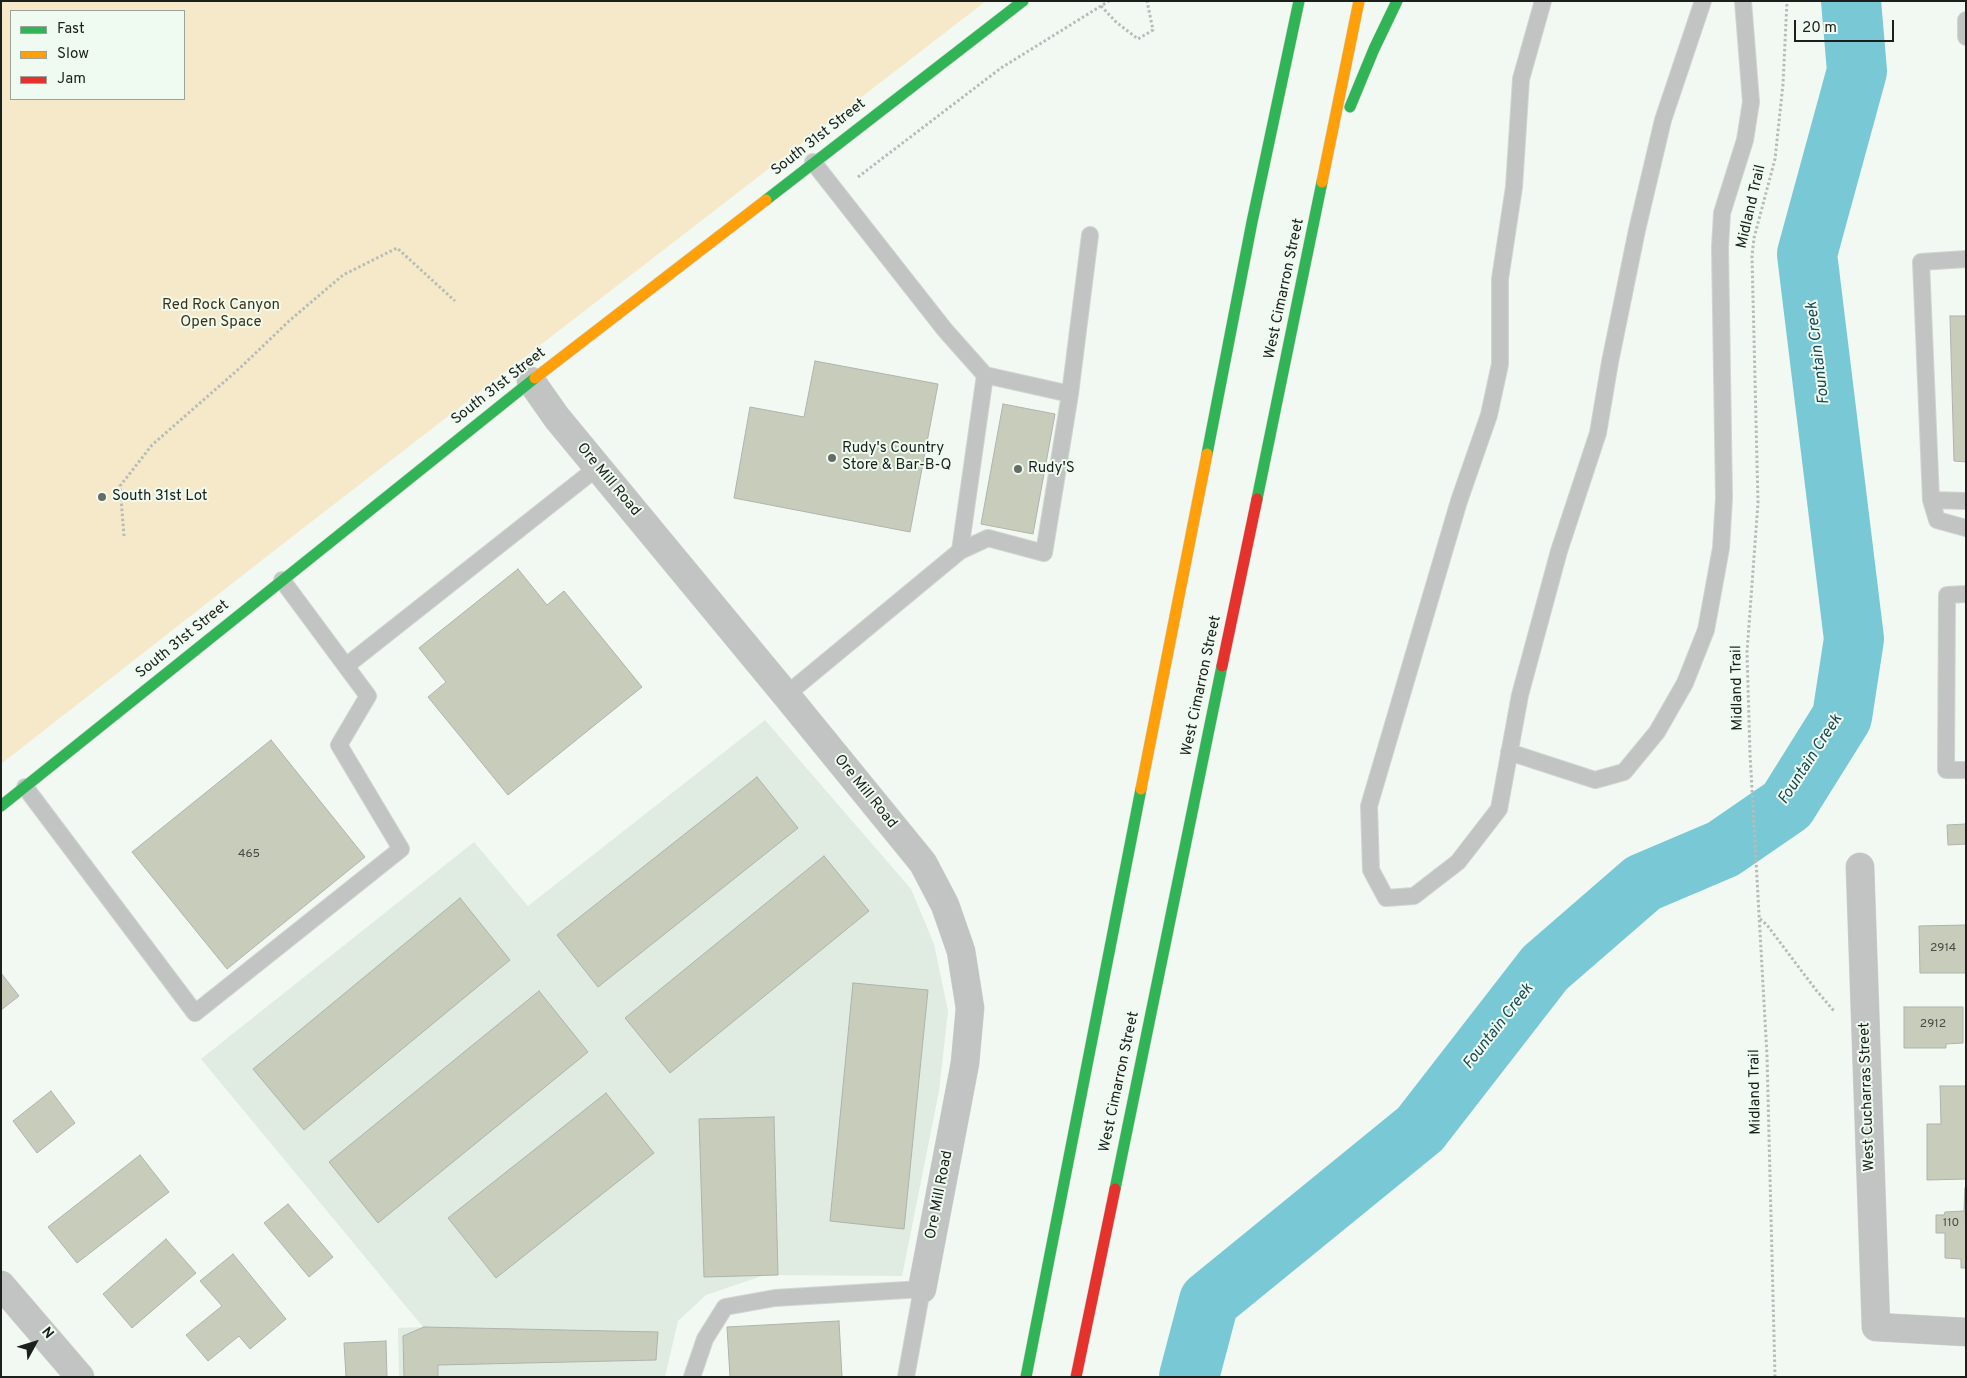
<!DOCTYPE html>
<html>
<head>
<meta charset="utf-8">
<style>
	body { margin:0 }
	#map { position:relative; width:1967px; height:1378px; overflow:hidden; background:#f2f8f2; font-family:Overpass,sans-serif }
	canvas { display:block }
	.frame { position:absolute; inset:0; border:2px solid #1c201c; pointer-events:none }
	.legend { position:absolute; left:10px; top:10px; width:175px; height:90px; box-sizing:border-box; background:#effbf0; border:1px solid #9ba39b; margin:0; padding:6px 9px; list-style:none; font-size:15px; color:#1c201c }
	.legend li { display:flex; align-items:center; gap:10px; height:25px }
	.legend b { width:25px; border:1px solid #9ba39b }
	.north { position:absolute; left:10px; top:1318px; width:50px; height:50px; -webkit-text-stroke:4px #effbf0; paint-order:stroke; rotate:51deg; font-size:14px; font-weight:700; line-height:20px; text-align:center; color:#1c201c }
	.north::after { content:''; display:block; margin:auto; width:18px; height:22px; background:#1c201c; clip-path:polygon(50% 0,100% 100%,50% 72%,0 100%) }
	.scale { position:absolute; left:1794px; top:20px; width:100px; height:22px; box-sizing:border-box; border:2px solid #1c201c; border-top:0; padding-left:6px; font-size:15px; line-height:18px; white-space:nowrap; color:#1c201c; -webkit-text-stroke:4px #effbf0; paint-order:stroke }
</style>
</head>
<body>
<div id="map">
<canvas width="1967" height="1378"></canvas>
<div class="frame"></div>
<ul class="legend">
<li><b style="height:6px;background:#30b455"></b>Fast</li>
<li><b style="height:6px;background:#ff9f0a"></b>Slow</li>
<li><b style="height:6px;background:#e5322d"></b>Jam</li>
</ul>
<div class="north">N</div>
<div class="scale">20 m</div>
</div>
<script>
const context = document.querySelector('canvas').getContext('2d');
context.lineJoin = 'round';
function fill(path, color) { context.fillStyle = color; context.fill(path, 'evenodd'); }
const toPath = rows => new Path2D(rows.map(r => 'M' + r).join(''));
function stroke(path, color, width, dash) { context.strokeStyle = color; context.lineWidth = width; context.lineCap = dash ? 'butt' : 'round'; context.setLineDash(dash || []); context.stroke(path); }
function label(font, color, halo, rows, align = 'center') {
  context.font = font + ' Overpass,sans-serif'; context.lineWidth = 4; context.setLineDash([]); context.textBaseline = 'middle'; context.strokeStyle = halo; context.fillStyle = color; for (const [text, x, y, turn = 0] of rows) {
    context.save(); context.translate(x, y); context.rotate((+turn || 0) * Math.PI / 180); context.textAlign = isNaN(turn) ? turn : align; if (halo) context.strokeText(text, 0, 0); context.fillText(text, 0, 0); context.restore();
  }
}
const built = toPath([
	[765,720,911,889,934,944,948,1011,939,1091,902,1276,765,1275,706,1295,678,1321,665,1377,399,1377,398,1328,423,1327,201,1059,474,842,528,906]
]);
const green = toPath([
	[1,1,986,1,302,529,1,764],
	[11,11,184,11,184,99,11,99]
]);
const river = toPath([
	[1189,1377,1209,1301,1420,1129,1545,968,1643,883,1723,849,1787,805,1842,717,1854,639,1807,254,1857,71,1851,1]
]);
const building = toPath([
	[1950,316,1966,316,1966,462,1954,461,1950,316],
	[815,361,938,384,910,532,734,498,750,407,804,417,815,361],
	[1003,404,1055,414,1033,534,981,524,1003,404],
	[518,569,547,605,564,591,642,687,508,795,428,697,446,682,419,648,518,569],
	[271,740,365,857,227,969,132,852,271,740],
	[757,777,798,828,598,987,557,935,757,777],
	[1966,824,1966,844,1948,845,1947,825,1966,824],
	[824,856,869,911,670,1073,625,1018,824,856],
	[460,898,510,960,304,1130,253,1069,460,898],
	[1966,925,1966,973,1920,973,1919,926,1966,925],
	[1,973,19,996,1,1010,1,973],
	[853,983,928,990,904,1229,830,1221,853,983],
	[539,991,588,1052,378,1223,329,1162,539,991],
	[1904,1007,1963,1007,1963,1043,1946,1044,1946,1048,1904,1048,1904,1007],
	[1940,1086,1966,1086,1966,1179,1927,1180,1927,1124,1941,1124,1940,1086],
	[51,1091,75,1123,37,1153,13,1121,51,1091],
	[606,1093,654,1153,496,1278,448,1218,606,1093],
	[774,1117,778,1275,704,1277,699,1119,774,1117],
	[140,1155,169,1192,77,1263,48,1227,140,1155],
	[1965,1188,1966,1268,1961,1268,1961,1259,1945,1258,1945,1233,1936,1233,1936,1215,1944,1215,1945,1212,1964,1211,1965,1188],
	[288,1204,333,1257,309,1277,264,1223,288,1204],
	[166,1239,196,1273,132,1328,103,1294,166,1239],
	[233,1254,286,1319,250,1349,239,1336,208,1361,186,1335,222,1306,200,1281,233,1254],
	[839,1321,842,1377,730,1377,727,1327,839,1321],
	[424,1327,658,1332,656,1360,438,1365,438,1377,404,1377,403,1336,424,1327],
	[386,1341,387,1377,346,1377,344,1343,386,1341]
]);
const path = toPath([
	[1101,6,1116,22,1138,39,1153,30,1147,1],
	[858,177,1001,68,1109,1],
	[124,536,120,486,152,445,241,367,289,321,343,275,397,248,455,301],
	[1760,919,1767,925,1816,990,1834,1011],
	[1775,1377,1767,1056,1750,754,1747,652,1758,503,1752,256,1754,238,1775,159,1783,84,1787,1]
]);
const lane = toPath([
	[1543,1,1521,79,1514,187,1500,279,1500,364,1489,415,1459,501,1369,806,1371,870,1386,898,1414,896,1458,862,1499,809,1520,695,1559,551,1598,433,1610,362,1637,230,1663,120,1703,1],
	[1966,20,1966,37],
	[1966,259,1921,262,1931,500,1937,520,1966,528],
	[1070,394,1090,235],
	[1931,500,1966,501],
	[960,551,985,375],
	[1966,594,1947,595,1946,770,1966,770],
	[346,666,598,467],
	[786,695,960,551,988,538,1044,553,1070,394,985,375,945,330,813,162],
	[1509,752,1595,780,1624,772,1657,732,1685,683,1706,630,1721,548,1724,498,1720,247,1722,213,1745,140,1751,102,1743,1],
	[25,787,195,1013,401,849,339,745,368,696,282,580],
	[692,1377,705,1339,725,1307,775,1298,922,1289,906,1377]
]);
const street = toPath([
	[531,381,557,418,786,695,923,863,945,905,961,951,970,1008,965,1063,922,1289],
	[1860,867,1876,1327,1966,1332],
	[1,1285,80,1377]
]);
const fast = toPath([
	[1350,107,1374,49,1397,1],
	[766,200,1023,1],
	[1207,454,1252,222,1299,1],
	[1257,499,1322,182],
	[1,806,535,378],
	[1115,1189,1222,666],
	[1026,1377,1141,789]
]);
const slow = toPath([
	[1322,182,1359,1],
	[535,378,766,200],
	[1141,789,1207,454]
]);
const jam = toPath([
	[1222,666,1257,499],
	[1076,1377,1115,1189]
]);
const markers = [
	[832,458,5,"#676c67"],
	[1018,469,5,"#676c67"],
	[102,497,5,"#676c67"]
];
const numberNames = [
	["465",249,855],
	["2914",1943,949],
	["2912",1933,1025],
	["110",1951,1224]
];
const streetNames = [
	["South 31st Street",819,138,-38],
	["Midland Trail",1752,207,-77],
	["West Cimarron Street",1285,289,-78],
	["South 31st Street",499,387,-38],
	["Ore Mill Road",608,480,50],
	["South 31st Street",183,640,-39],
	["West Cimarron Street",1202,686,-78],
	["Midland Trail",1738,688,-91],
	["Ore Mill Road",865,792,51],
	["West Cimarron Street",1120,1082,-78],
	["Midland Trail",1756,1092,-91],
	["West Cucharras Street",1868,1097,-92],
	["Ore Mill Road",940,1195,-79]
];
const parkNames = [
	["Red Rock Canyon",221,306],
	["Open Space",221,323]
];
const poiNames = [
	["Rudy's Country",842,449],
	["Store & Bar-B-Q",842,466],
	["Rudy'S",1028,469],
	["South 31st Lot",112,497]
];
const waterNames = [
	["Fountain Creek",1819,353,-97],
	["Fountain Creek",1811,760,-57],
	["Fountain Creek",1499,1027,-52]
];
fill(built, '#e0ece1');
fill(green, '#f6e9ca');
stroke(river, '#78c8d6', 60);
fill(building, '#c8cdbb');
stroke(building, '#afb3ad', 1);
stroke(lane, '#d1d5d1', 18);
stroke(street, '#d1d5d1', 29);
stroke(fast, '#d1d5d1', 12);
stroke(slow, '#d1d5d1', 12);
stroke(jam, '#d1d5d1', 12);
stroke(path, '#b8bcb9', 3, [2.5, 2.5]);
stroke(lane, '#c1c4c2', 16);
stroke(street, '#c1c4c2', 28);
stroke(fast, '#30b455', 11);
stroke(slow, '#ff9f0a', 11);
stroke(jam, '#e5322d', 11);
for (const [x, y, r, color] of markers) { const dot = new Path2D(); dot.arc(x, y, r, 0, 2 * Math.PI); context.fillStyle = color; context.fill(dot); stroke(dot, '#effbf0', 2); }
label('12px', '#474b44', null, numberNames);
label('15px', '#1c201c', '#effbf0', streetNames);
label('15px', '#41300f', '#effbf0', parkNames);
label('15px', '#1c201c', '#effbf0', poiNames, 'left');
label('italic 16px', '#194954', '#effbf0', waterNames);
</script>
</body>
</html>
